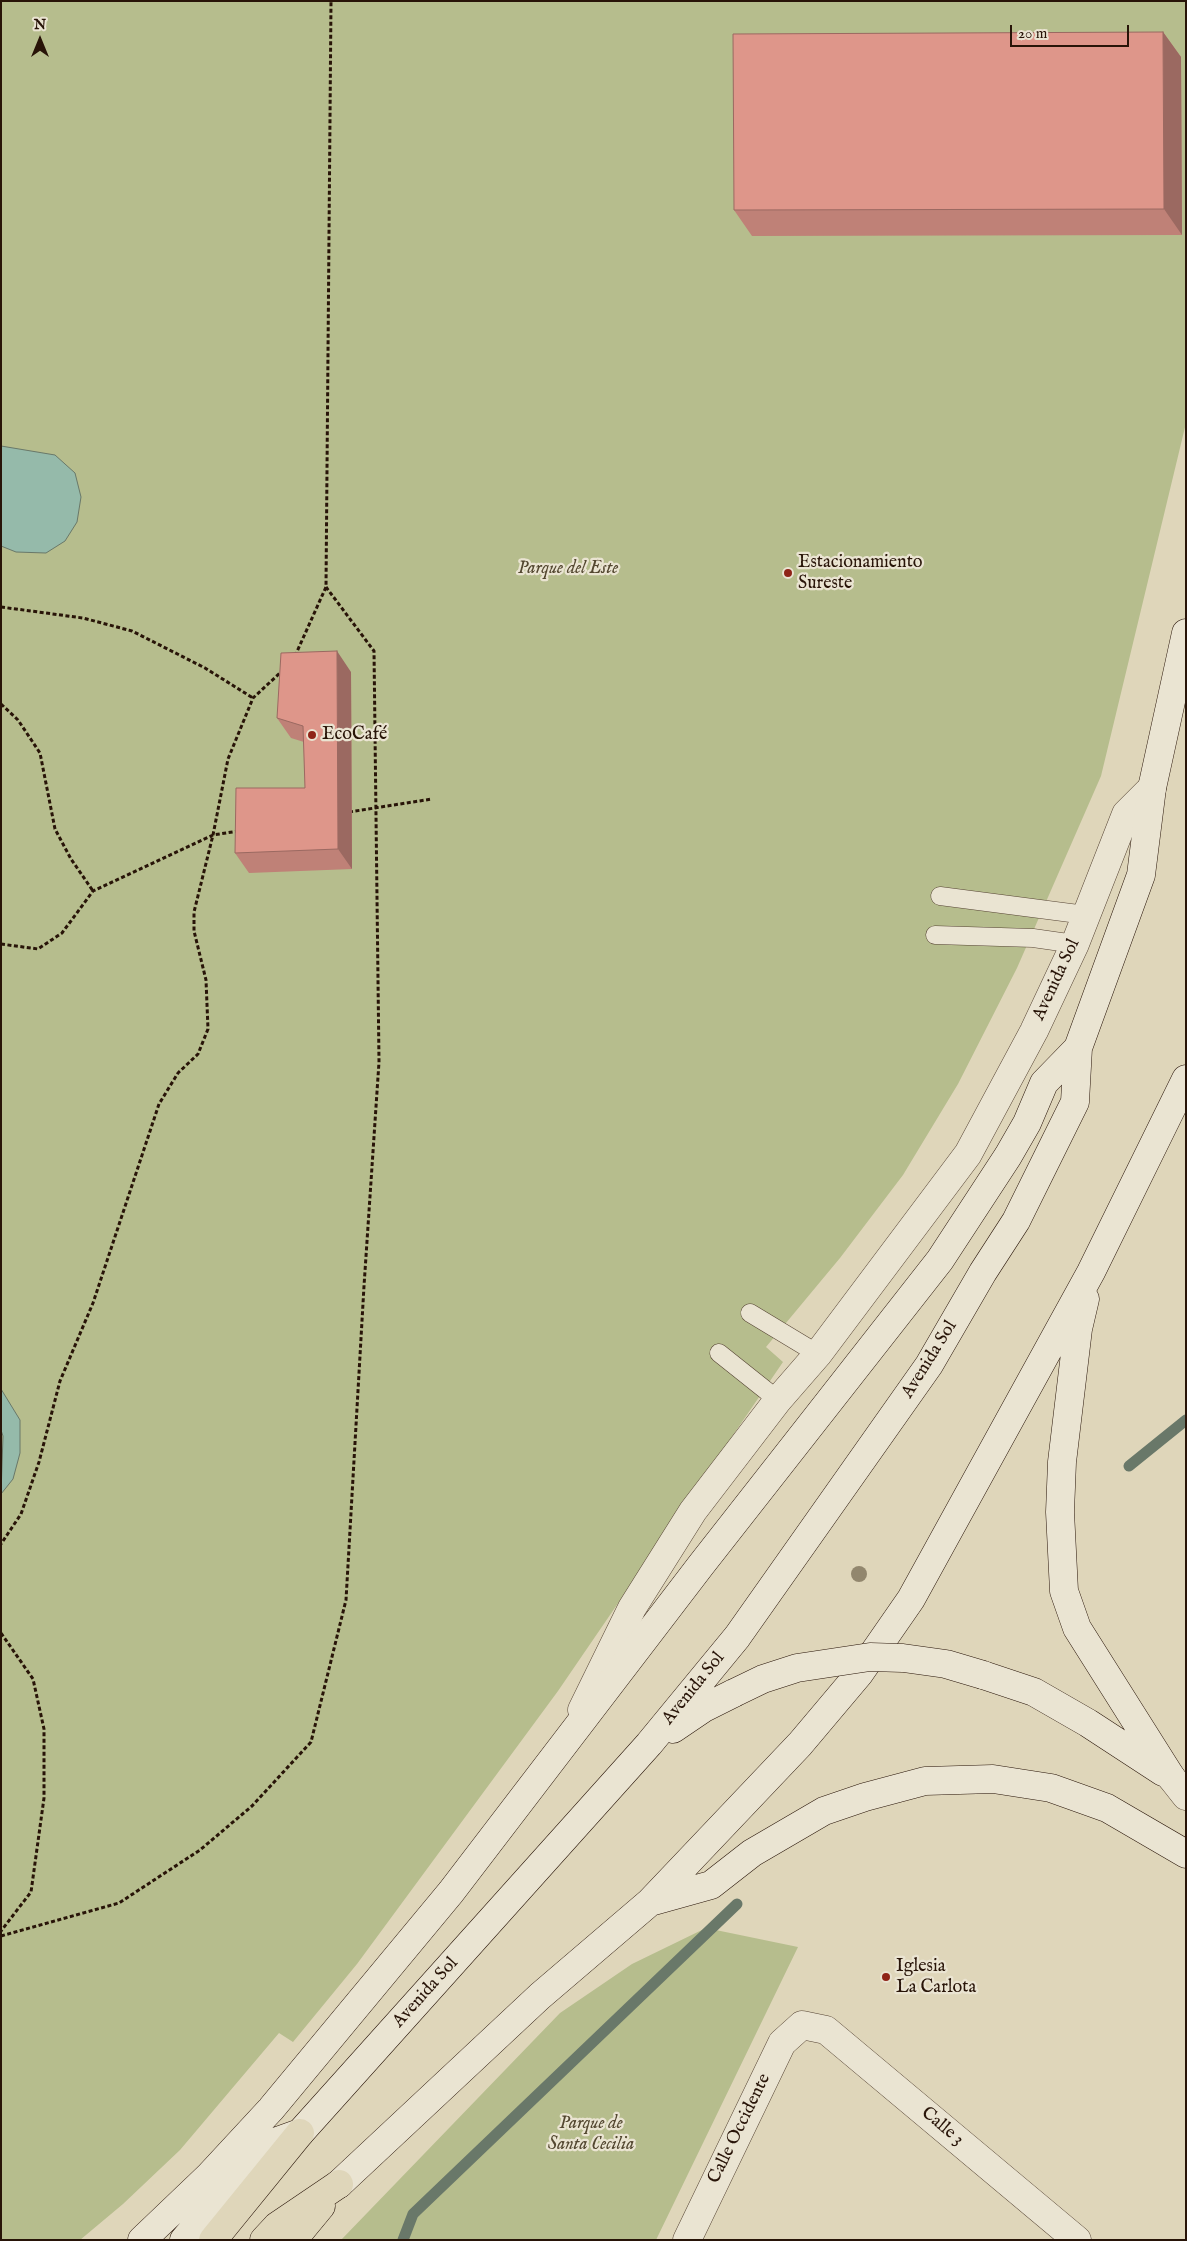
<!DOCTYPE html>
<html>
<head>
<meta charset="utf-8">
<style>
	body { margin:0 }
	#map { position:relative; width:1187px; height:2241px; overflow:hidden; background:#dfd6ba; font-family:"IM FELL English",serif }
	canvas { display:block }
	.frame { position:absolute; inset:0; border:2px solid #281408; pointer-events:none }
	.north { position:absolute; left:15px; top:15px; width:50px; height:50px; -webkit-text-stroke:4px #eae4d2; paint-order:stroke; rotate:0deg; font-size:14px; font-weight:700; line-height:20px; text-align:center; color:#281408 }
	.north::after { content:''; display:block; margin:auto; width:18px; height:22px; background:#281408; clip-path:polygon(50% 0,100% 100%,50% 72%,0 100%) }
	.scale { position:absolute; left:1010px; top:25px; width:119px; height:22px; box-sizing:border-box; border:2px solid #281408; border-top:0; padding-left:6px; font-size:15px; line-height:18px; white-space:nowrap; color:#281408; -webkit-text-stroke:4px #eae4d2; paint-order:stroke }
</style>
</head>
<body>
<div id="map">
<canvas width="1187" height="2241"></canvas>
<div class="frame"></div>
<div class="north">N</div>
<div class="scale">20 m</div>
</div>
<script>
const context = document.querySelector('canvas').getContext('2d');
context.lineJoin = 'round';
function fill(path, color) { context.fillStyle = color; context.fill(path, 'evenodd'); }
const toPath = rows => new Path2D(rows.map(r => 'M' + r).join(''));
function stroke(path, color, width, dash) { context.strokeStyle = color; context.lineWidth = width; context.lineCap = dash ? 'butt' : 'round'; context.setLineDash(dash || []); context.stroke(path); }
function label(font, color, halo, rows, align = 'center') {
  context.font = font + ' "IM FELL English",serif'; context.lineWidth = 4.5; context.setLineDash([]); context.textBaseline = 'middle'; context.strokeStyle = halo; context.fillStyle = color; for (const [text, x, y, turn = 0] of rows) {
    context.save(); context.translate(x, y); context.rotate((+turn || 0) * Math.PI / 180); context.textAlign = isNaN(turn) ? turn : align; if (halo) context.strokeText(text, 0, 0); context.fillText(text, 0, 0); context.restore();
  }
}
const green = toPath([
	[1,1,1186,1,1186,423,1101,776,1017,968,958,1084,903,1175,840,1258,766,1347,783,1362,558,1691,357,1964,293,2042,279,2033,180,2150,123,2204,80,2240,1,2240],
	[706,1928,798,1947,656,2240,341,2240,560,2013,632,1964]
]);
const water = toPath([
	[1,446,55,455,75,473,81,497,77,522,65,541,46,553,16,552,1,546,1,446],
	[1,1389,20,1420,20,1453,13,1479,1,1494,3,1436,1,1430,1,1389]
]);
const stream = toPath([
	[1129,1466,1186,1420],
	[403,2240,413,2214,737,1904]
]);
const path = toPath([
	[1,607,83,618,132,631,205,668,253,698],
	[295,656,326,587,331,1],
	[1,704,18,720,40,753,55,829,71,859,93,891],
	[349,812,432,799],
	[239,831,213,835,228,759,253,698,281,672],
	[1,944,38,949,62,933,93,891,213,835,194,912,194,931,206,980,208,1029,198,1054,178,1073,159,1104,93,1303,60,1381,39,1462,21,1514,1,1544],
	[1,1633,33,1679,44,1729,44,1798,31,1892,1,1931],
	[1,1936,119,1903,200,1850,252,1806,311,1742,346,1600,364,1286,379,1062,374,651,326,587]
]);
const service = toPath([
	[940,896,1086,915],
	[935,935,1033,938,1075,944],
	[750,1313,818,1354],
	[719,1353,778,1400]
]);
const minor = toPath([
	[582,1710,632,1608,693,1511,778,1400,818,1354,968,1154,1034,1031,1075,944,1126,814,1152,788],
	[1171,1777,1186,1796],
	[687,2240,782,2043,802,2025,826,2030,1077,2240]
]);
const secondary = toPath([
	[1085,1299,1078,1329,1062,1462,1060,1512,1064,1591,1077,1628,1171,1777],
	[983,1675,1034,1692,1088,1723,1163,1772],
	[673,1729,704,1708,734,1693],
	[650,1902,711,1885,752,1853,824,1811,865,1797,925,1781,993,1779,1051,1788,1107,1808,1186,1854],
	[339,2184,540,1996,650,1902,800,1744,859,1674,911,1599,1091,1272,1186,1079],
	[142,2240,208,2177,271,2109,451,1892,701,1565,940,1260,1008,1156,1027,1123,1044,1083,1078,1048],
	[184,2240,264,2146,300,2133,649,1744,737,1637,929,1365,983,1272,1016,1221,1075,1102,1078,1048,1141,875,1152,788,1186,633]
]);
const motorway = toPath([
	[213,2240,300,2133],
	[264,2240,277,2226,339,2184],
	[293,2240,321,2206]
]);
const secondaryBridge = toPath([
	[734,1693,763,1679,797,1668,870,1657,903,1658,946,1664,983,1675]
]);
const trees = [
	[859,1574]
];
const wall = toPath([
	[1163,32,1181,57,1182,235,752,236,734,210],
	[351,672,352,869,249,873,235,853,305,788,304,742,291,738,277,718]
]);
const shadedWall = toPath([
	[1163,32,1181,57,1182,235,1164,209],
	[337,651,351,672,352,869,338,849]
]);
const building = toPath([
	[1163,32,1164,209,734,210,733,34,1163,32],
	[337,651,338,849,235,853,236,788,305,788,303,726,277,718,281,653,337,651]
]);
const markers = [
	[788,573,5,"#8f2418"],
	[312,735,5,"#8f2418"],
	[886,1977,5,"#8f2418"]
];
const poiNames = [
	["Estacionamiento",798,563],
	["Sureste",798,584],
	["EcoCafé",322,735],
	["Iglesia",896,1967],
	["La Carlota",896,1988]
];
const parkNames = [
	["Parque del Este",568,569],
	["Parque de",591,2124],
	["Santa Cecilia",591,2145]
];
const streetNames = [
	["Avenida Sol",1057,980,-65],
	["Avenida Sol",930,1360,-58],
	["Avenida Sol",694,1689,-51],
	["Avenida Sol",426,1993,-48],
	["Calle 3",942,2127,40],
	["Calle Occidente",740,2129,-64]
];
fill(green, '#b6bd8d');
fill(water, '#95baaa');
stroke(water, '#697869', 1);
stroke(stream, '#697869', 11);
stroke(service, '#564434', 19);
stroke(minor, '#564434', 29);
stroke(secondary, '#281408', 29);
stroke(motorway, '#281408', 29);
stroke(path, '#281408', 3, [4, 2.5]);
stroke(service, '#eae4d2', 18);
stroke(minor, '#eae4d2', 28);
stroke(secondary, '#eae4d2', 28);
stroke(motorway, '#dfd6ba', 28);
stroke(secondaryBridge, '#281408', 29, []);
stroke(secondaryBridge, '#eae4d2', 28);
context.fillStyle = '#92876e';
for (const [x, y] of trees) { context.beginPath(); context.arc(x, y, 8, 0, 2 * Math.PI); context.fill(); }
fill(wall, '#bf8177');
fill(shadedWall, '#9b6961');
fill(building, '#de968a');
stroke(building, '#9b6961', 1);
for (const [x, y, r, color] of markers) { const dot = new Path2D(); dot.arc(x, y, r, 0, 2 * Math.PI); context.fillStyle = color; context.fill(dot); stroke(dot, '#eae4d2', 2); }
label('18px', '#281408', '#eae4d2', poiNames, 'left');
label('italic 18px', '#534730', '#eae4d2', parkNames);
label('18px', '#281408', '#eae4d2', streetNames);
</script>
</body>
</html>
